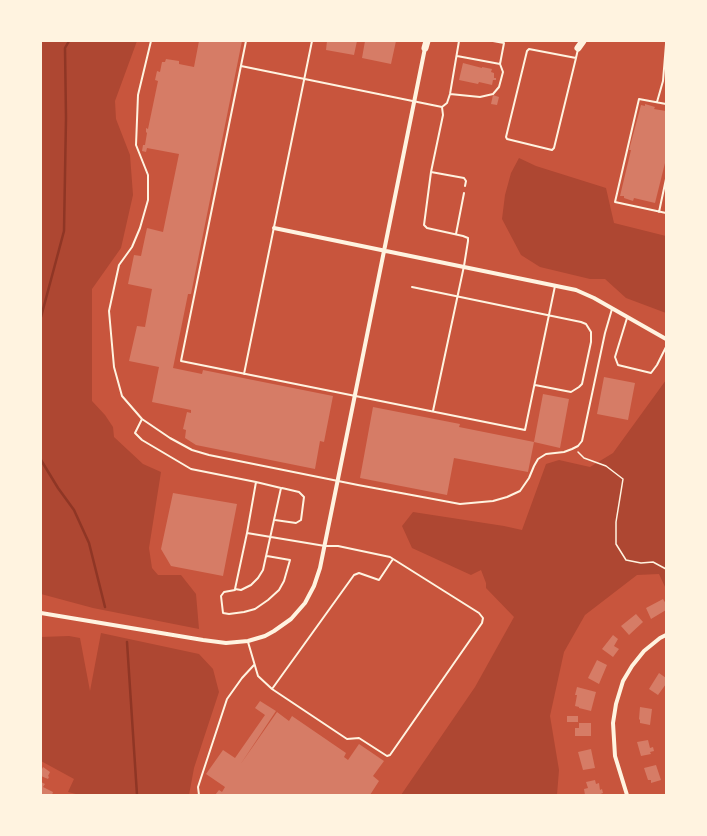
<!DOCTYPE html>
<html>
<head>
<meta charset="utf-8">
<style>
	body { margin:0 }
	#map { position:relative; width:707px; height:836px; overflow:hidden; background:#c8553d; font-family:Raleway,sans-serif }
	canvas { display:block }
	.frame { position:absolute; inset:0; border:42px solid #fff3e0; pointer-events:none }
</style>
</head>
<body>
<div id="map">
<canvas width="707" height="836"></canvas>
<div class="frame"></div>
</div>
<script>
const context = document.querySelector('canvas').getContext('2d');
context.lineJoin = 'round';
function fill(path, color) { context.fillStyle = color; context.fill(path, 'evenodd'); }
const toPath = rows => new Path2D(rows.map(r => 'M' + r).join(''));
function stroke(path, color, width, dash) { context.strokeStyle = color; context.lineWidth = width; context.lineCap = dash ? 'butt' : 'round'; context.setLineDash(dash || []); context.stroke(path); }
const green = toPath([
	[41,41,137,41,115,101,116,119,130,155,133,195,121,248,92,289,92,401,105,415,113,427,114,437,143,464,161,472,149,548,152,568,158,575,181,575,196,594,199,629,93,608,41,594],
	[519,158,536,166,606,188,614,223,666,236,666,313,626,298,605,279,590,279,540,267,521,255,502,219,505,195,511,173],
	[666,380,666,589,659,574,637,575,585,615,564,652,550,716,559,770,557,795,401,795,475,687,514,617,486,588,486,583,481,570,471,575,412,548,402,526,413,512,504,526,522,530,546,464,559,460,590,467,613,453],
	[101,633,199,654,213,669,219,692,194,768,189,795,80,795,68,792,74,779,41,761,41,637,69,636,80,638,90,691]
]);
const stream = toPath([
	[41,317,64,231,66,118,65,48,69,41],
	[41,460,58,488,74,510,89,543,105,607],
	[127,642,137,795]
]);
const building = toPath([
	[199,41,242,41,191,294,188,294,173,368,202,374,203,370,333,396,324,442,320,441,315,469,196,445,185,438,186,430,183,429,187,412,191,413,191,410,152,402,159,367,129,361,137,326,145,327,152,289,128,284,134,255,141,256,147,228,163,232,179,154,147,148,146,152,142,151,143,145,145,145,147,133,146,132,146,128,148,129,158,81,155,80,157,71,160,72,162,62,165,62,166,59,179,61,179,64,194,67],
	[327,41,357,41,354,55,326,50],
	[365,41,396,41,391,64,362,58],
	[463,63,482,68,482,67,492,69,491,72,494,73,494,78,496,78,496,80,493,80,492,85,479,82,478,84,459,80],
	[493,95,499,97,497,105,491,104],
	[645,104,655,107,654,109,666,111,666,159,655,203,634,198,633,201,624,198,624,196,620,196,631,150,629,150,641,105,645,106],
	[604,377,635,383,628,420,597,414],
	[543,394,569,399,560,448,534,442,528,472,454,458,447,495,360,478,373,407,460,424,459,427,534,442],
	[173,493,237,504,223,576,171,566,161,549],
	[663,599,666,604,666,610,651,619,646,608],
	[636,614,643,622,629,635,621,626],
	[613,635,618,639,614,646,619,649,613,657,602,649],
	[597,660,607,665,599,684,588,678],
	[659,673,666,678,666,684,658,695,649,689],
	[577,687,596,692,591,711,579,708,579,707,575,706,577,695,575,695],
	[260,701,276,711,240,765,277,712,289,721,292,716,346,753,344,757,348,760,359,744,384,761,373,776,379,781,370,795,215,795,219,790,222,792,225,787,206,774,223,750,235,758,265,715,255,708],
	[640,707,652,709,650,725,640,723,640,720,639,719],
	[567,716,578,716,578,722,567,722],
	[579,723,591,723,591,736,575,736,575,728,579,728],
	[648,740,650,748,653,747,654,751,650,752,651,754,641,756,637,742],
	[591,749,595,768,583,770,578,752],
	[656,765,661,780,651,783,651,780,648,780,644,768],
	[43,767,50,772,48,776,49,777,48,779,41,776,41,771],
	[595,780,596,784,599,783,600,790,602,789,603,793,598,795,585,795,584,789,588,788,586,782],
	[41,782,45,784,43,787,53,792,52,795,41,795]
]);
const path = toPath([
	[578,452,584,458,606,466,623,479,616,522,616,544,626,560,641,563,653,562,666,569]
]);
const service = toPath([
	[151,41,138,95,136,145,148,175,148,200,140,228,132,247,119,265,109,311,114,367,122,396,142,419,135,433,142,440,191,469,256,482,247,533,325,546,338,546,390,557,479,613,483,618,482,623,390,755,387,756,359,738,347,739,272,689,258,676,248,642],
	[246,41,181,361,525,430,555,286],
	[493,41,504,43,500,64],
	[576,58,529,49,527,51,506,137,507,139,552,150,554,148,576,58,578,49],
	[241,66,442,107,447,103,450,94,459,41],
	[450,94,480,97,493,94,499,87,503,72,500,64,457,56],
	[657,102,663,81,666,44],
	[666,104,639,99,615,202,666,213],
	[431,172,464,178,466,181,465,186],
	[659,212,666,179],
	[456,234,464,193],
	[412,287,581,322,586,324,591,332,591,342,582,384,579,387,571,392,535,385],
	[627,318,615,357,618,365,651,373,657,365,666,347],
	[244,374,312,41],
	[433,411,464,266,468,241,468,238,463,236,427,228,424,225,431,172,443,115,442,107],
	[142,419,170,438,192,450,209,455,358,485,460,504,493,501,507,497,520,491,529,478,534,466,538,459,546,454,564,452,572,449,578,446,582,441,605,333,612,309],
	[275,520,296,523,301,520,304,497,299,492,282,488],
	[247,533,235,589,241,590,251,585,258,578,263,570,281,488,256,482],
	[235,590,224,592,221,596,223,613,229,614,244,612,255,609,268,600,279,590,284,581,290,560,267,556],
	[272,689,354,575,359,573,379,580,393,559],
	[199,795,198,787,227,699,242,678,254,665]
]);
const minor = toPath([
	[274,228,576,290,594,298,666,339],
	[41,613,203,640,226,643,248,641,265,636,274,631,291,619,305,603,314,586,320,568,425,48],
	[627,795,615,756,613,723,616,704,623,681,632,666,644,651,660,638,666,635]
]);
const trunk = toPath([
	[425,48,427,41],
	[578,48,583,41]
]);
fill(green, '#ae4732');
stroke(stream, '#8f3625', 2.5);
fill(building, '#d67c66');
stroke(path, '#fff3e0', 1.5);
stroke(service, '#fff3e0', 2);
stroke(minor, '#fff3e0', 4);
stroke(trunk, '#fff3e0', 7);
</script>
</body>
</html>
